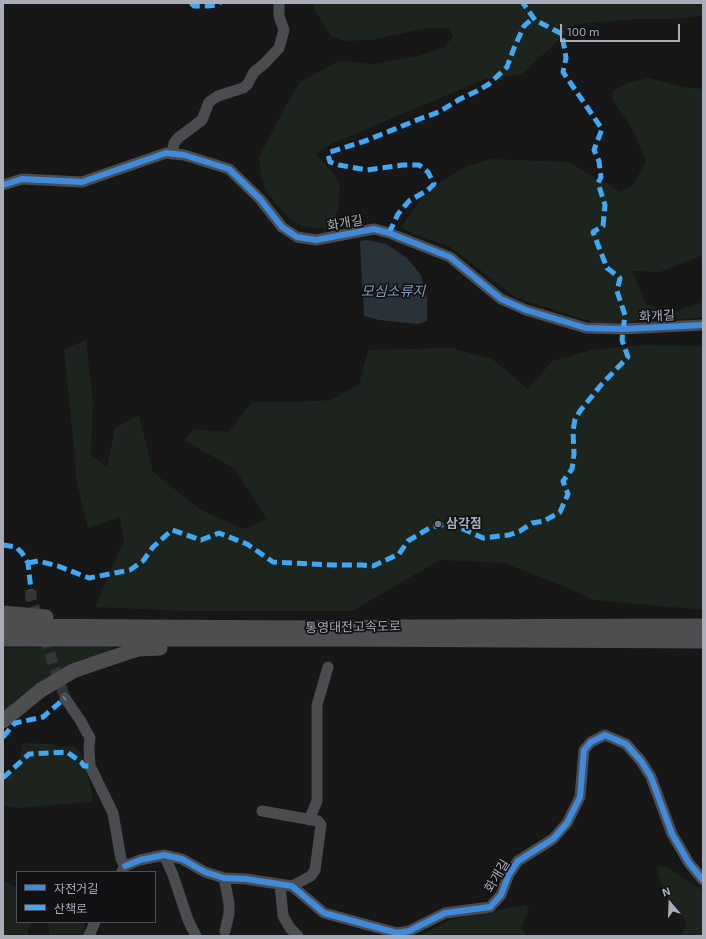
<!DOCTYPE html>
<html>
<head>
<meta charset="utf-8">
<style>
	body { margin:0 }
	#map { position:relative; width:706px; height:939px; overflow:hidden; background:#171717; font-family:"Exo 2","Noto Sans KR",sans-serif }
	canvas { display:block }
	.frame { position:absolute; inset:0; border:4px solid #a8adb8; pointer-events:none }
	.legend { position:absolute; left:16px; top:871px; width:140px; height:52px; box-sizing:border-box; background:#111113; border:1px solid #4d4f55; margin:0; padding:5px 7px; list-style:none; font-size:12px; color:#a8adb8 }
	.legend li { display:flex; align-items:center; gap:8px; height:20px }
	.legend b { width:20px; border:1px solid #4d4f55 }
	.north { position:absolute; left:650px; top:883px; width:40px; height:40px; -webkit-text-stroke:3px #111113; paint-order:stroke; rotate:341deg; font-size:11px; font-weight:700; line-height:16px; text-align:center; color:#a8adb8 }
	.north::after { content:''; display:block; margin:auto; width:14px; height:18px; background:#a8adb8; clip-path:polygon(50% 0,100% 100%,50% 72%,0 100%) }
	.scale { position:absolute; left:560px; top:24px; width:120px; height:18px; box-sizing:border-box; border:2px solid #a8adb8; border-top:0; padding-left:5px; font-size:12px; line-height:14px; white-space:nowrap; color:#a8adb8; -webkit-text-stroke:3px #111113; paint-order:stroke }
</style>
</head>
<body>
<div id="map">
<canvas width="706" height="939"></canvas>
<div class="frame"></div>
<ul class="legend">
<li><b style="height:5px;background:#408adc"></b>자전거길</li>
<li><b style="height:5px;background:#3fa9f5"></b>산책로</li>
</ul>
<div class="north">N</div>
<div class="scale">100 m</div>
</div>
<script>
const context = document.querySelector('canvas').getContext('2d');
context.lineJoin = 'round';
function fill(path, color) { context.fillStyle = color; context.fill(path, 'evenodd'); }
const toPath = rows => new Path2D(rows.map(r => 'M' + r).join(''));
function stroke(path, color, width, dash) { context.strokeStyle = color; context.lineWidth = width; context.lineCap = dash ? 'butt' : 'round'; context.setLineDash(dash || []); context.stroke(path); }
function label(font, color, halo, rows, align = 'center') {
  context.font = font + ' "Exo 2","Noto Sans KR",sans-serif'; context.lineWidth = 3.5; context.setLineDash([]); context.textBaseline = 'middle'; context.strokeStyle = halo; context.fillStyle = color; for (const [text, x, y, turn = 0] of rows) {
    context.save(); context.translate(x, y); context.rotate((+turn || 0) * Math.PI / 180); context.textAlign = isNaN(turn) ? turn : align; if (halo) context.strokeText(text, 0, 0); context.fillText(text, 0, 0); context.restore();
  }
}
const green = toPath([
	[314,3,703,3,703,16,672,19,634,19,576,24,522,74,485,79,331,144,316,154,333,173,340,185,338,211,327,229,302,226,290,219,267,193,261,176,259,157,284,109,300,82,339,61,372,64,418,56,443,48,453,37,449,28,427,28,372,40,344,41,331,36,314,8],
	[649,78,679,86,699,89,703,87,703,255,660,272,632,271,646,304,674,312,703,302,703,316,698,318,599,324,517,298,449,246,417,236,401,227,418,203,438,184,467,166,492,159,568,162,621,192,632,186,646,162,636,137,627,120,613,100,612,92,627,83],
	[86,340,93,402,91,455,107,467,115,428,139,415,153,472,201,510,243,529,267,519,235,469,184,440,193,429,229,432,252,402,294,402,331,400,359,384,368,350,451,348,492,359,528,389,552,361,592,350,643,345,703,346,703,610,594,600,566,587,504,563,440,560,352,611,186,611,95,607,124,540,120,517,88,528,76,479,75,458,64,349],
	[109,646,113,649,105,654,80,660,20,696,3,712,3,648],
	[23,743,50,744,59,747,73,746,78,750,85,759,87,773,93,797,91,802,17,808,3,806,3,783,13,772,20,762,20,757],
	[665,866,703,891,703,936,677,936,682,934,687,923,665,892,658,876,657,867],
	[3,880,13,886,17,887,17,922,33,922,28,930,28,936,3,936],
	[526,905,529,909,521,927,525,932,526,936,421,936,428,931,449,921,474,913,495,911,519,906],
	[46,922,82,922,84,925,87,936,50,936,48,925]
]);
const water = toPath([
	[368,240,386,244,407,258,421,275,427,298,427,321,418,324,379,320,364,316,360,241]
]);
const minorTunnel = toPath([
	[31,590,31,598,65,698]
]);
const minor = toPath([
	[172,154,174,143,178,138,202,120,209,102,218,96,243,88,247,85,254,72,264,64,279,48,284,30,279,16,279,3],
	[3,185,22,179,82,182,166,153,184,155,229,169,260,199,282,227,297,237,316,240,374,229,389,233,450,257,501,299,526,310,586,328,623,329,703,325],
	[65,698,80,720,90,738,89,748,90,766,113,813,121,859,125,866,122,871],
	[262,811,318,821,321,825,315,870,311,876,292,886],
	[309,820,317,801,317,705,328,667],
	[164,855,173,875,188,920,196,936],
	[125,866,140,860,164,855,182,859,205,872,224,878,246,879,292,886,324,913,397,933,409,931,445,913,490,907,501,895,509,874,518,861,553,839,567,823,580,797,584,750,591,742,605,735,626,744,641,761,651,777,672,834,689,863,703,880],
	[224,878,229,903,229,914,225,931],
	[280,884,283,916,290,928,298,936],
	[89,936,95,922]
]);
const highway = toPath([
	[3,613,46,617],
	[3,626,302,628,402,627,703,626],
	[3,639,342,639,703,641],
	[3,721,41,690,73,671,93,664,138,649,160,648]
]);
const quiet = toPath([
	[191,3,194,6,207,6,218,5,220,3],
	[389,233,398,214,409,201,428,190,434,184,428,172,419,165,403,165,367,170,339,165,330,162,328,155,330,152,365,141,422,118,439,112,460,99,477,91,489,84,507,67,514,48,524,26,533,18],
	[3,545,16,547,22,553,28,563,31,590],
	[28,563,38,561,58,566,89,578,130,570,143,561,153,547,172,530,201,540,219,533,247,544,273,562,332,565,362,565,373,566,399,554,408,541,431,527,450,523,483,538,509,535,520,531,532,523,544,521,560,512,568,494,563,481,572,469,574,454,573,431,575,419,580,411,601,385,628,357,622,340,625,315,617,291,620,278,607,268,593,232,603,226,605,205,598,183,601,177,599,161,594,150,602,129,563,72,566,58,562,34,535,20,523,3],
	[3,737,15,723,43,717,65,698],
	[3,778,29,754,67,752,81,762,84,766,90,766]
]);
const cycleway = toPath([
	[3,185,22,179,82,182,166,153,184,155,229,169,260,199,282,227,297,237,316,240,374,229,389,233,450,257,501,299,526,310,586,328,623,329,703,325],
	[125,866,140,860,164,855,182,859,205,872,224,878,246,879,292,886,324,913,397,933,409,931,445,913,490,907,501,895,509,874,518,861,553,839,567,823,580,797,584,750,591,742,605,735,626,744,641,761,651,777,672,834,689,863,703,880]
]);
const markers = [
	[438,524,4,"#757880"]
];
const streetNames = [
	["화개길",345,223,-10],
	["화개길",657,316,-3],
	["통영대전고속도로",353,627,-1],
	["화개길",497,876,-59]
];
const poiNames = [
	["삼각점",446,524]
];
const waterNames = [
	["모심소류지",393,291]
];
fill(green, '#1d241e');
fill(water, '#2a3239');
stroke(minorTunnel, '#343537', 11, [11, 5.5]);
stroke(minor, '#4b4c50', 11);
stroke(highway, '#4e4e51', 15);
stroke(quiet, '#3fa9f5', 5, [10, 5]);
stroke(cycleway, '#408adc', 6);
for (const [x, y, r, color] of markers) { const dot = new Path2D(); dot.arc(x, y, r, 0, 2 * Math.PI); context.fillStyle = color; context.fill(dot); stroke(dot, '#111113', 1.5); }
label('13px', '#a8adb8', '#111113', streetNames);
label('bold 13px', '#a8adb8', '#111113', poiNames, 'left');
label('italic 14px', '#7f9bb3', '#111113', waterNames);
</script>
</body>
</html>
